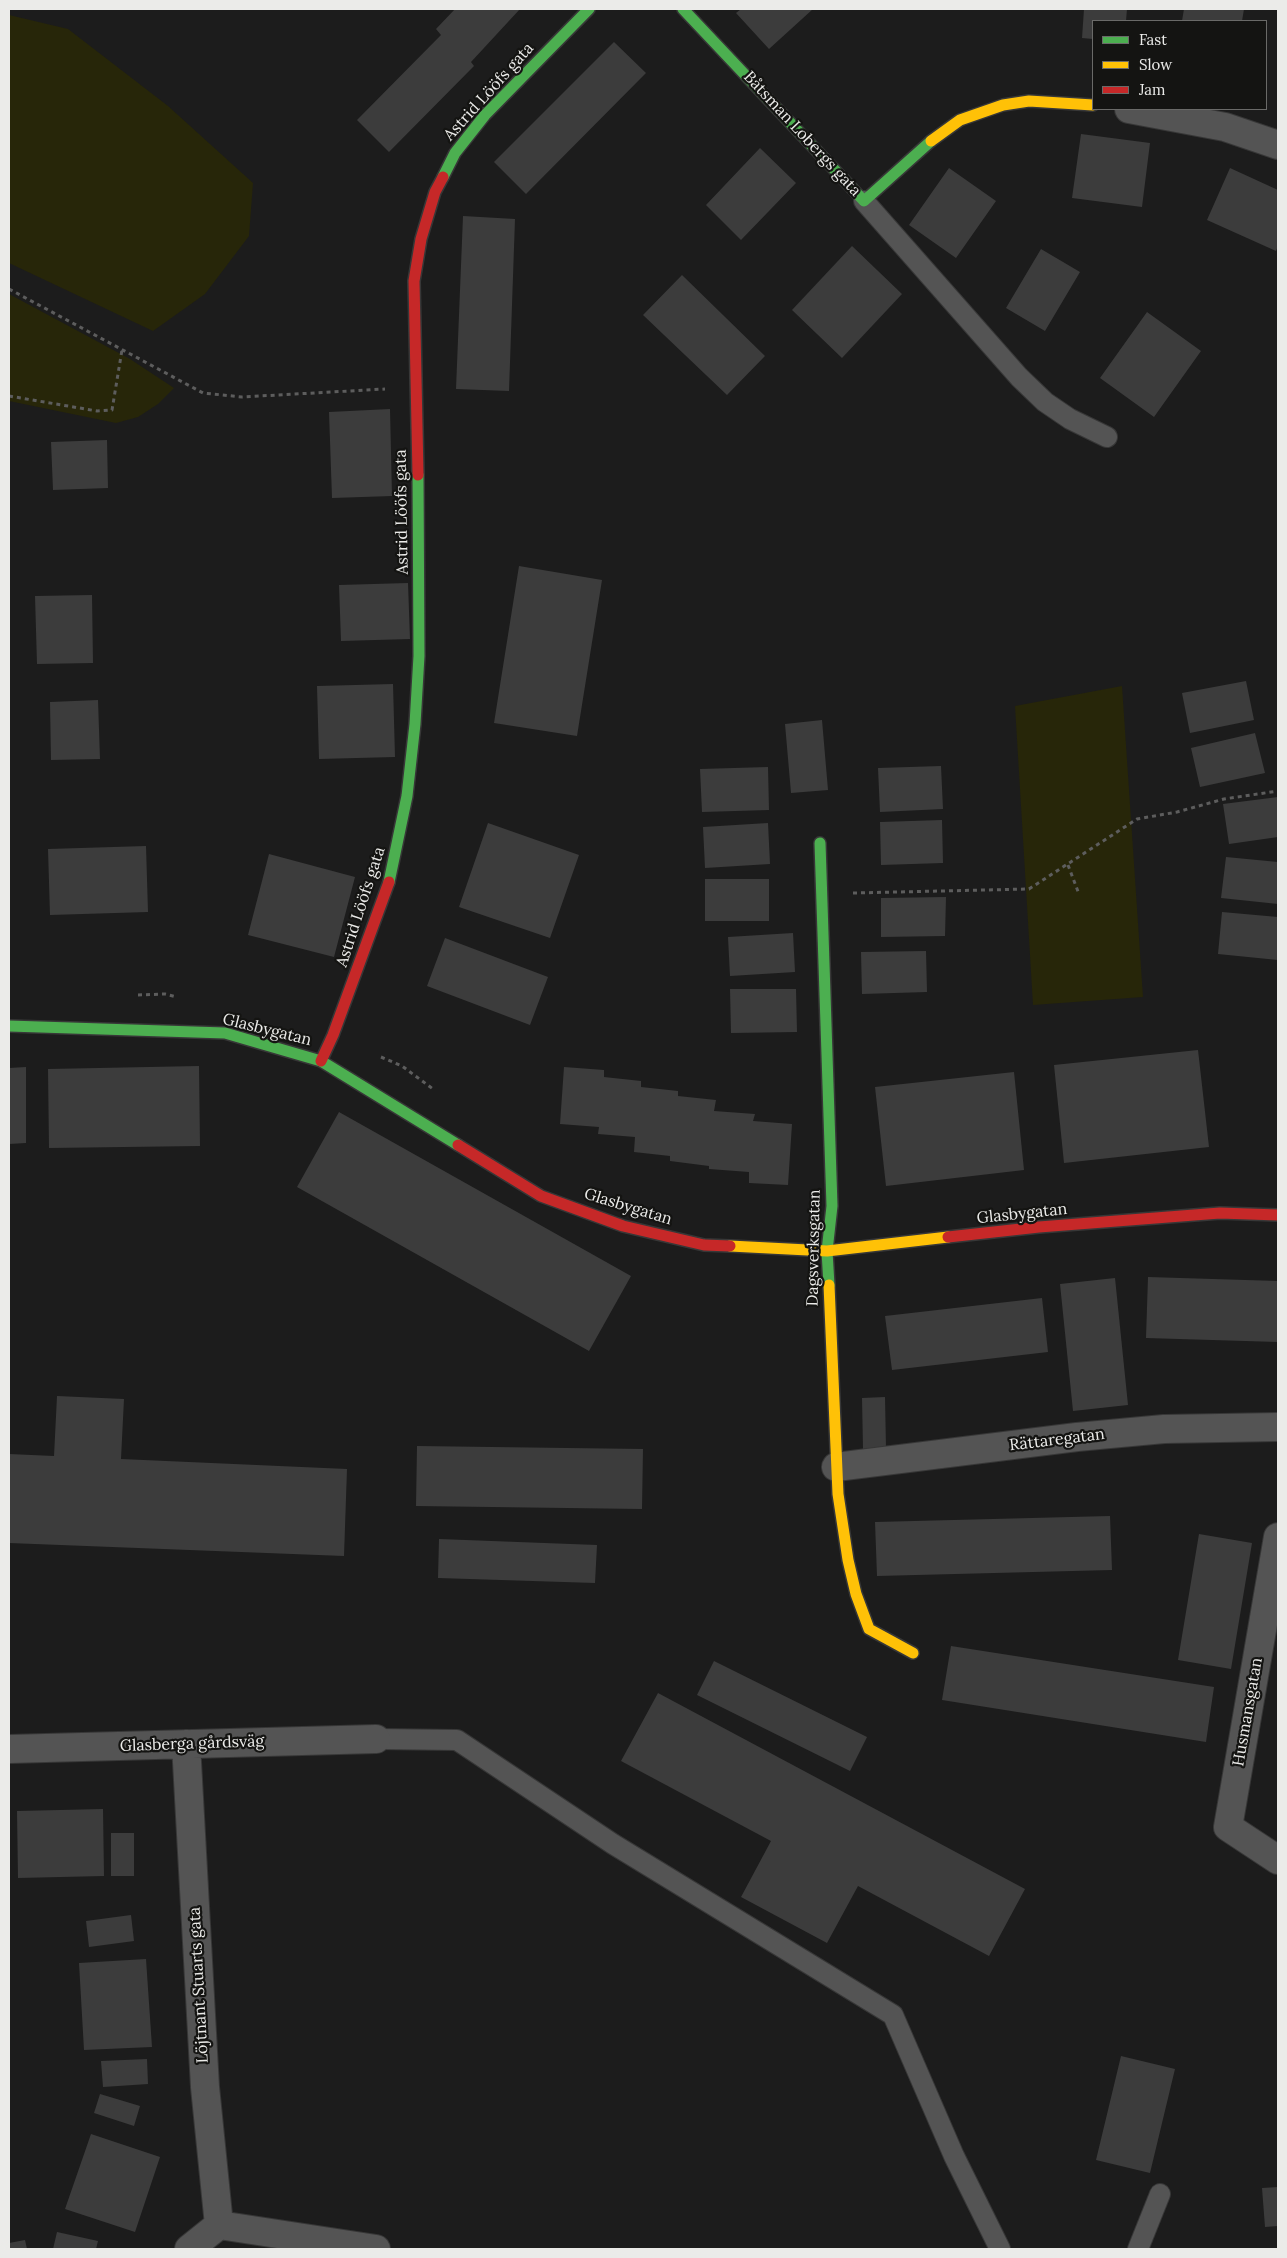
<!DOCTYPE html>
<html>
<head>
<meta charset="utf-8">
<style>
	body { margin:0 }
	#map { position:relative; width:1287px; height:2258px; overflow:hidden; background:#1c1c1c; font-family:Lora,serif }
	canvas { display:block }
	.frame { position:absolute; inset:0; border:10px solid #ebebe9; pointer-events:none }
	.legend { position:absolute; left:1092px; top:20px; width:175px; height:90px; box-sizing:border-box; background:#141412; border:1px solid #6a6a68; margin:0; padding:6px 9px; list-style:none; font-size:15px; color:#ebebe9 }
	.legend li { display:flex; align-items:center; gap:10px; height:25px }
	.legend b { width:25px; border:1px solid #6a6a68 }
</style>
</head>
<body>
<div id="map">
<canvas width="1287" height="2258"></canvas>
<div class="frame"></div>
<ul class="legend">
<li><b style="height:6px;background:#4caf50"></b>Fast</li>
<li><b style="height:6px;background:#ffc107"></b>Slow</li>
<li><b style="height:6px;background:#c62828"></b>Jam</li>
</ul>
</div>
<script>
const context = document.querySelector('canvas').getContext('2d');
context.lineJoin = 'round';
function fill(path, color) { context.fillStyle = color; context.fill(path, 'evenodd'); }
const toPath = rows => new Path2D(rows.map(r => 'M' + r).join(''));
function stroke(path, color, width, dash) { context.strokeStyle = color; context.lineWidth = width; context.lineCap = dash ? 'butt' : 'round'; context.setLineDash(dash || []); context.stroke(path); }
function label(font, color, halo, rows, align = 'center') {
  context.font = font + ' Lora,serif'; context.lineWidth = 4.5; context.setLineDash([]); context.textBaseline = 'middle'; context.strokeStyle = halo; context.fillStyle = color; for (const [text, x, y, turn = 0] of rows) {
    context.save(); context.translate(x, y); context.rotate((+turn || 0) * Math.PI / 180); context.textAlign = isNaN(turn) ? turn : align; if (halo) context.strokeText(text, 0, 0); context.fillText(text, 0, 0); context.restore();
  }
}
const green = toPath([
	[9,15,68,29,168,106,253,183,249,236,205,294,153,331,9,263],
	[9,294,130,359,174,388,158,404,138,417,116,423,9,401],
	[1122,686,1143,997,1033,1005,1015,706]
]);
const building = toPath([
	[455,9,520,9,471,62,474,66,389,152,357,120,441,35,436,29],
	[741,9,813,9,769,49,736,13],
	[1084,9,1127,9,1126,21,1093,21,1093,39,1082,38],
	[1184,9,1244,9,1242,21,1182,21],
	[614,42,646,73,526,194,494,162],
	[1081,134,1150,143,1142,207,1072,198],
	[760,148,796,183,741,240,706,205],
	[949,168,996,201,956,258,909,225],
	[1230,168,1278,190,1278,246,1276,251,1207,220],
	[463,216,515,219,509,391,456,389],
	[852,246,902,294,842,358,792,310],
	[1041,249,1080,272,1045,331,1006,308],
	[682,275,765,356,727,395,643,315],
	[1147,312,1201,351,1154,417,1100,378],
	[390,409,392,496,332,498,329,412],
	[107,440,108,488,53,490,51,442],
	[519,566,602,580,577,736,494,723],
	[408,583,410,639,341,641,339,585],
	[92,595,93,663,37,664,35,596],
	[1246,681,1254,720,1190,733,1182,693],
	[393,684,395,757,319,759,317,686],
	[98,700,100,759,51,760,50,702],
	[822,720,828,790,791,793,785,724],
	[1255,733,1265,773,1200,787,1191,748],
	[941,766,943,809,880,812,878,768],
	[768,767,769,810,702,812,700,769],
	[1278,797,1278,837,1229,844,1223,804],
	[942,820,943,863,881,865,880,822],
	[488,823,579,855,550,938,459,907],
	[768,823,770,864,705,868,703,827],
	[146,846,148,912,50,915,48,849],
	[269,854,355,877,334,957,248,935],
	[1226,857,1278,862,1278,904,1221,898],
	[705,879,769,879,769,921,705,921],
	[946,897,945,936,881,937,881,898],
	[1222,912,1278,917,1278,960,1218,954],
	[793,933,795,972,730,976,728,937],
	[445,938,548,977,530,1025,427,986],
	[926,951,927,992,862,994,861,952],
	[730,989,796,989,797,1032,731,1033],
	[1198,1050,1209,1147,1064,1163,1054,1065],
	[199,1066,200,1146,49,1148,48,1069],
	[26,1067,26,1143,9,1144,9,1068],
	[564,1067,604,1070,604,1077,641,1081,641,1087,678,1091,678,1096,716,1100,714,1111,755,1114,753,1121,792,1124,788,1185,749,1183,749,1172,709,1169,709,1166,670,1161,670,1156,634,1152,635,1137,598,1134,599,1127,560,1124],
	[1014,1072,1024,1170,886,1186,875,1087],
	[339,1112,631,1276,589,1351,297,1187],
	[1148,1277,1278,1281,1278,1342,1146,1338],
	[1115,1278,1128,1405,1073,1411,1060,1284],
	[1042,1298,1048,1352,892,1370,885,1316],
	[57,1396,124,1399,121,1459,347,1469,344,1556,9,1543,9,1454,54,1456],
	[885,1397,886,1448,863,1449,862,1398],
	[417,1446,643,1449,642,1509,416,1506],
	[1110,1516,1112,1570,877,1576,875,1522],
	[1199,1534,1252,1543,1231,1669,1178,1660],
	[439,1539,597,1545,595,1583,438,1578],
	[951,1646,1214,1687,1206,1742,942,1700],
	[714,1661,867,1737,850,1771,697,1695],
	[658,1693,1025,1889,989,1956,858,1886,827,1943,741,1897,771,1841,621,1761],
	[103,1809,104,1876,18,1878,17,1811],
	[111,1833,134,1833,134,1876,111,1876],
	[131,1915,134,1941,89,1947,86,1921],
	[146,1959,152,2047,84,2050,79,1963],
	[1121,2056,1175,2069,1150,2173,1096,2160],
	[147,2059,148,2084,103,2087,101,2061],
	[100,2094,140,2106,134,2126,94,2113],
	[91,2134,160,2157,135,2232,65,2209],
	[1278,2187,1278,2226,1265,2227,1262,2188],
	[57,2232,98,2241,96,2249,53,2249],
	[25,2240,27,2249,9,2249,9,2243]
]);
const path = toPath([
	[9,289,203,393,242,397,385,389],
	[9,396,97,411,112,410,122,350],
	[1068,865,1079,894],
	[853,893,1029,889,1137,819,1177,812,1224,799,1278,791],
	[138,995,165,994,177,997],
	[381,1057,402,1066,433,1089]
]);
const lane = toPath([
	[864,201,1019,377,1045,402,1070,419,1107,437],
	[376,1739,457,1740,613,1844,893,2015,954,2156,1000,2249],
	[1138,2249,1160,2194]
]);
const street = toPath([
	[1129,109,1225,127,1278,145],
	[836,1467,1077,1437,1164,1429,1278,1427],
	[1278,1537,1228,1827,1278,1860],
	[186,1744,205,2087,219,2225],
	[9,1749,376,1739],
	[189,2249,219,2225,376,2249]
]);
const fast = toPath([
	[683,9,864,201,931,141],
	[443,177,455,153,485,115,589,9],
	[820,843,832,1206,827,1251,829,1285],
	[389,882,407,796,415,724,419,656,418,475],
	[9,1026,225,1033,321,1061,458,1145]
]);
const slow = toPath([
	[931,141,960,120,1003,105,1029,101,1093,105],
	[730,1246,827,1251,948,1237],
	[829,1285,838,1494,848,1560,856,1594,869,1629,913,1653]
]);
const jam = toPath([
	[418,475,414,281,421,239,435,192,443,177],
	[321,1061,333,1035,389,882],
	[458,1145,541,1196,623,1226,704,1245,730,1246],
	[948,1237,1039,1227,1220,1213,1278,1215]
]);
const streetNames = [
	["Astrid Lööfs gata",489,92,-48],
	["Båtsman Lobergs gata",802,134,47],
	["Astrid Lööfs gata",402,512,-91],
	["Astrid Lööfs gata",361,907,-72],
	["Glasbygatan",267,1030,14],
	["Glasbygatan",628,1207,17],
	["Glasbygatan",1022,1214,-6],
	["Dagsverksgatan",814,1248,-89],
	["Rättaregatan",1057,1440,-7],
	["Husmansgatan",1248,1712,-80],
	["Glasberga gårdsväg",192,1744,-2],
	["Löjtnant Stuarts gata",199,1985,-93]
];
fill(green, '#272609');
fill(building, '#3c3c3c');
stroke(lane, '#373737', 22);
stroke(street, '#373737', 30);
stroke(fast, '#373737', 14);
stroke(slow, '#373737', 14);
stroke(jam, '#373737', 14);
stroke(path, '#5d5d5d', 3, [4, 4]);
stroke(lane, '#545454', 20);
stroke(street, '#545454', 28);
stroke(fast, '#4caf50', 11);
stroke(slow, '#ffc107', 11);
stroke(jam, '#c62828', 11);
label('16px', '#ebebe9', '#141412', streetNames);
</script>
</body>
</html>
